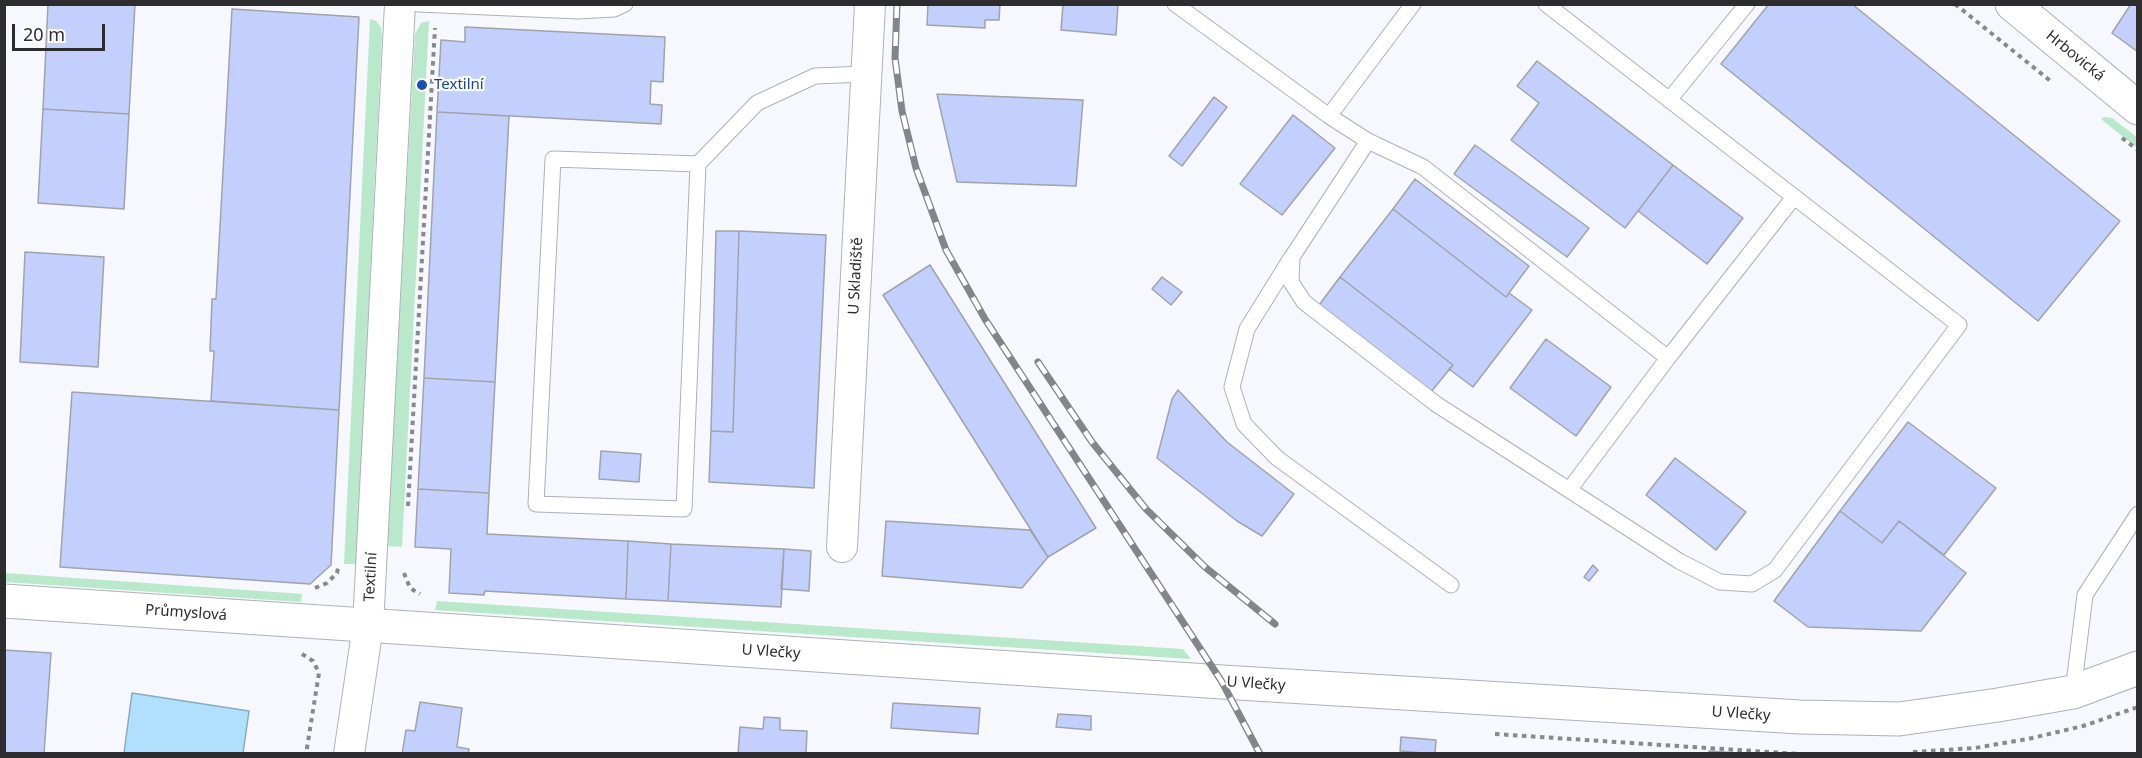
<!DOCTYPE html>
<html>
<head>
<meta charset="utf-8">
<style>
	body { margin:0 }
	#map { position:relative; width:2142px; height:758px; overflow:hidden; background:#f6f8fe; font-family:"Noto Sans",sans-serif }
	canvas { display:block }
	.frame { position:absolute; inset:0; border:6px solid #2d2d30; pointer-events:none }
	.scale { position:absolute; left:12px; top:24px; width:93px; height:27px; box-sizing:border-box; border:3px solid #2d2d30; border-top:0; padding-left:8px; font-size:18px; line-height:21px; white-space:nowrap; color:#2d2d30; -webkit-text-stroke:4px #fff; paint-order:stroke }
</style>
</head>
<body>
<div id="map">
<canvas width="2142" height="758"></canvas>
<div class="frame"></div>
<div class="scale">20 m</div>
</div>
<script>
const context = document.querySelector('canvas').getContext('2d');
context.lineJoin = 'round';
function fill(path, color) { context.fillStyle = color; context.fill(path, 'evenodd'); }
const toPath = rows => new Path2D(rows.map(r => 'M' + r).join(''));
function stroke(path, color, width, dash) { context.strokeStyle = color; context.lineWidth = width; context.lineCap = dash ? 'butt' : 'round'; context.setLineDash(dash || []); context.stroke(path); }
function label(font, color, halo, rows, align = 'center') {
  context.font = font + ' "Noto Sans",sans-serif'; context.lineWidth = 4.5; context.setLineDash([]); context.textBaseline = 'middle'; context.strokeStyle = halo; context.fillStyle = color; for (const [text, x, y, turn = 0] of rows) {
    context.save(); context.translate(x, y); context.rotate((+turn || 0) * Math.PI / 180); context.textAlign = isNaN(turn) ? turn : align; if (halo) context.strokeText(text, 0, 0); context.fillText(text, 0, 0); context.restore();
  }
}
const green = toPath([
	[370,19,376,21,381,27,382,35,356,564,344,564],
	[429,21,402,547,387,546,415,34,421,23],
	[2104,117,2112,118,2137,137,2137,148,2101,119],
	[5,573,302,594,301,602,5,582],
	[437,601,1183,649,1191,659,435,610]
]);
const water = toPath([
	[132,693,249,711,243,753,124,753,132,693]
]);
const building = toPath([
	[48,4,135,4,129,114,43,109,48,4],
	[928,4,1000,4,999,20,985,20,985,28,927,25,928,4],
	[1063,4,1118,4,1116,35,1061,30,1063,4],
	[1769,4,1852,4,2120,221,2038,321,1721,64,1769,4],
	[2131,4,2138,4,2138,52,2112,33,2131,4],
	[232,9,359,17,339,410,211,401,214,351,210,351,212,299,216,299,232,9],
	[465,27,665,37,663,82,651,81,650,104,662,105,661,124,437,112,441,40,465,42,465,27],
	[1537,61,1673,165,1625,228,1511,140,1539,103,1517,86,1537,61],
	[937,94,1083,100,1076,186,957,182,937,94],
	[1214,97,1227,107,1182,166,1169,156,1214,97],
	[43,109,129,114,124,209,38,203,43,109],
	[437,112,509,116,495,382,424,378,437,112],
	[1293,115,1335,148,1282,215,1240,184,1293,115],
	[1475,145,1589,228,1567,257,1454,174,1475,145],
	[1673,165,1743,218,1707,264,1638,211,1673,165],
	[1415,179,1529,266,1506,297,1393,209,1415,179],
	[1393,209,1506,297,1509,293,1532,310,1473,387,1449,369,1453,365,1340,277,1393,209],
	[716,231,739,231,733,432,711,431,716,231],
	[739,231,826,235,814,488,709,482,711,431,733,432,739,231],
	[25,252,104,257,98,367,20,362,25,252],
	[930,265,1096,528,1048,557,883,295,930,265],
	[1162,277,1182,292,1171,305,1152,289,1162,277],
	[1340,277,1453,365,1431,392,1319,305,1340,277],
	[1546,339,1611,387,1576,436,1510,388,1546,339],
	[424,378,495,382,489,493,418,489,424,378],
	[1178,390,1227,442,1294,494,1262,536,1237,521,1157,458,1172,399,1178,390],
	[72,392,339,410,331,565,310,584,60,567,72,392],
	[1908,422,1996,488,1944,555,1899,521,1882,543,1840,511,1908,422],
	[601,451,641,454,639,482,599,479,601,451],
	[1675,458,1746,512,1716,550,1646,495,1675,458],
	[418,489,489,493,487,534,628,541,626,599,485,591,484,595,449,593,451,549,415,547,418,489],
	[1840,511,1882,543,1899,521,1966,573,1921,631,1808,627,1774,601,1840,511],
	[886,521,1030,530,1048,557,1022,588,882,576,886,521],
	[628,541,671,544,668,601,626,599,628,541],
	[671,544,784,549,781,607,668,601,671,544],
	[784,549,811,551,809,591,781,589,784,549],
	[1593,565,1598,570,1589,581,1584,577,1593,565],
	[4,650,51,653,44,754,4,754,4,650],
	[420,702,462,708,457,747,469,749,468,754,402,754,406,730,415,731,420,702],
	[893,703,980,708,978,734,891,728,893,703],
	[1058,714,1091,716,1091,730,1056,727,1058,714],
	[764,717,780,718,780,730,807,731,806,754,738,754,740,727,763,729,764,717],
	[1401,737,1436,740,1435,754,1400,751,1401,737],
	[1709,751,1754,754,1709,754,1709,751]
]);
const path = toPath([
	[1955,4,2053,83],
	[2122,138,2138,150],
	[408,506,435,28],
	[404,573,410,588,420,594],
	[315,588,327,583,337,573,338,568],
	[302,654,313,661,319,673,306,754],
	[1495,734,1799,754],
	[1913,752,1975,748,2028,739,2083,726,2138,707]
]);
const service = toPath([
	[418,4,578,11,614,9,625,4],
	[1175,4,1329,116,1413,4],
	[1669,100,1747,4],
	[1329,116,1368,141,1292,257,1291,282,1304,302,1436,404,1679,561,1720,582,1752,584,1775,570,1959,325,1546,4],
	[1368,141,1423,167,1668,358,1794,197],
	[698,164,684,509,536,504,553,159,698,164,757,103,815,76,866,74],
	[1291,258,1247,329,1232,387,1244,424,1277,458,1451,585],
	[1569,490,1668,358],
	[2073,692,2085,595,2138,514]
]);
const minor = toPath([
	[842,547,870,4],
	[349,754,368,626,400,4]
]);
const tertiary = toPath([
	[4,601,1222,682,1800,717,1899,719,1998,705,2073,692,2138,668]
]);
const secondary = toPath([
	[2012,4,2138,108]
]);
const rail = toPath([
	[897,4,895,58,902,111,916,168,946,250,985,319,1222,682,1260,754],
	[1038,362,1092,442,1146,509,1205,567,1275,624]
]);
const markers = [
	[422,85,6,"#1a4fb4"]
];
const streetNames = [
	["Hrbovická",2075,56,39],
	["U Skladiště",856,276,-87],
	["Textilní",371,577,-87],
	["Průmyslová",186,613,4],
	["U Vlečky",771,652,4],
	["U Vlečky",1256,684,4],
	["U Vlečky",1741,714,4]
];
const transitNames = [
	["Textilní",434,85]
];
fill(green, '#b9e9ca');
fill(water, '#b1e0ff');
stroke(water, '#89aac1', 1.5);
fill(building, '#c3d0fd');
stroke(building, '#a0a3a9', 1.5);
stroke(service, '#afb1b8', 17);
stroke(minor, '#afb1b8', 32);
stroke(tertiary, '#afb1b8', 35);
stroke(secondary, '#afb1b8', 35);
stroke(path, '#88898e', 4, [4.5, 4.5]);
stroke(service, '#fff', 15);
stroke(minor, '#fff', 30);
stroke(tertiary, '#fff', 33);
stroke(secondary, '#fff', 33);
stroke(rail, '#84858a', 7);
stroke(rail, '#fff', 4.5, [14]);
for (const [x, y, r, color] of markers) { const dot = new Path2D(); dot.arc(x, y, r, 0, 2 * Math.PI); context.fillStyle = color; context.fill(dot); stroke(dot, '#fff', 2); }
label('15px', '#2d2d30', '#fff', streetNames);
label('15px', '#164399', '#fff', transitNames, 'left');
</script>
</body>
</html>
